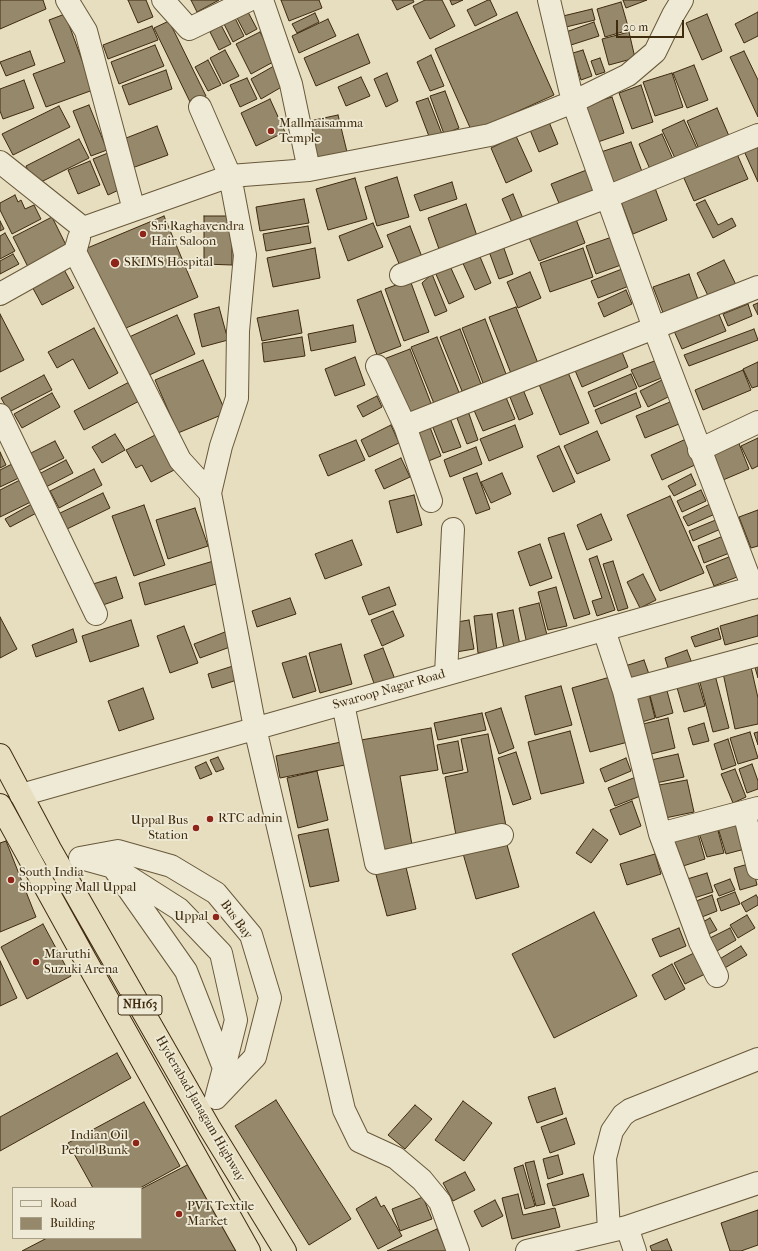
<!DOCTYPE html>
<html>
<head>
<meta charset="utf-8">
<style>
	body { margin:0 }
	#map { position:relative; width:758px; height:1251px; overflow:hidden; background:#e7dec0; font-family:"IM FELL French Canon",serif }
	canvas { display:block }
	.legend { position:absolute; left:12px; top:1187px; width:130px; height:52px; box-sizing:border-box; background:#efead6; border:1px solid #a99e86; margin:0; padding:5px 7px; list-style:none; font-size:12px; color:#3f2b0e }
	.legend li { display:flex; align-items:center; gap:8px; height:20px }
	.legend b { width:20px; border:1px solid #a99e86 }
	.scale { position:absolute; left:616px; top:20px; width:68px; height:18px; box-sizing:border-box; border:2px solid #3f2b0e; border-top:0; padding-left:5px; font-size:12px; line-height:14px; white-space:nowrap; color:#3f2b0e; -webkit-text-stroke:3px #efead6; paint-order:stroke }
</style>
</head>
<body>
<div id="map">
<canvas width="758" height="1251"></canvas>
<ul class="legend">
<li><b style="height:5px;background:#efead6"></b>Road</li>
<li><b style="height:11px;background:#96886b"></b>Building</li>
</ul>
<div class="scale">20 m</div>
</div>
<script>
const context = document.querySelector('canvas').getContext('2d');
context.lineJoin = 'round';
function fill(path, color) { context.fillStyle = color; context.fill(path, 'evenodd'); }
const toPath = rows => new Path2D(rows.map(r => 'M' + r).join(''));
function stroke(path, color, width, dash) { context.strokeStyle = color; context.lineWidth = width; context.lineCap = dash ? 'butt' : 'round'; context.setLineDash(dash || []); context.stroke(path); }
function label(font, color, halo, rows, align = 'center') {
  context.font = font + ' "IM FELL French Canon",serif'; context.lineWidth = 3.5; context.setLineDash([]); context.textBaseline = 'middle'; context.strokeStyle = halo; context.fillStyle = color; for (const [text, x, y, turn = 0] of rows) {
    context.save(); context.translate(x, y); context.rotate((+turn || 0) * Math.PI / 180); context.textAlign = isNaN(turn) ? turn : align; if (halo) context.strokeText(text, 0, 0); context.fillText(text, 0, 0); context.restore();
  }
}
const building = toPath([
	[0,0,43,0,46,9,0,29,0,0],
	[128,0,146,0,153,17,138,23,128,0],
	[191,0,219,0,197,12,191,0],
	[281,0,319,0,322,8,289,21,281,0],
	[392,0,413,0,414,2,397,10,392,0],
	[425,0,442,0,455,26,430,39,413,6,425,0],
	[450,0,463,0,452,5,450,0],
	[488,0,490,0,497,15,475,26,467,10,488,0],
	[623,0,647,0,626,8,623,0],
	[621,2,629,30,605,37,597,9,621,2],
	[592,9,595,20,566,27,563,16,592,9],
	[248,12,257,29,246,35,237,18,248,12],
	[517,12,554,95,472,132,435,49,517,12],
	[758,12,758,36,744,43,735,24,758,12],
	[315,13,319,22,297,33,292,24,315,13],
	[65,14,93,90,46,107,33,74,65,62,49,20,65,14],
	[707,14,722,51,702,60,686,23,707,14],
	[235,18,244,36,233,42,224,24,235,18],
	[328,19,336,36,299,53,292,36,328,19],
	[169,21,206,96,191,104,154,28,169,21],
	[594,22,599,36,571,45,566,32,594,22],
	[221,25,231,44,219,50,210,32,221,25],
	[152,26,158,40,108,59,103,45,152,26],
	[260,32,275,61,251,74,236,44,260,32],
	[629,32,635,58,609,65,602,39,629,32],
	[358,34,370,63,316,86,304,58,358,34],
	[155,45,164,66,119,84,111,62,155,45],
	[225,50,239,76,223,84,210,58,225,50],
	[583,50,592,76,581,80,573,53,583,50],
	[30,51,35,65,6,76,0,62,30,51],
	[744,51,758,80,758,117,730,57,744,51],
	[431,55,444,86,430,91,417,62,431,55],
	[600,58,605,72,596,75,591,61,600,58],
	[208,60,221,85,208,91,195,67,208,60],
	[694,65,708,100,687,108,673,73,694,65],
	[274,66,285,85,261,99,251,79,274,66],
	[166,70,172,89,129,105,122,86,166,70],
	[387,73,398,101,386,107,374,79,387,73],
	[672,73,683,107,655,116,643,82,672,73],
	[361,77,370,96,346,106,338,87,361,77],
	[247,78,257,99,240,107,230,85,247,78],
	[24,80,34,108,3,119,0,111,0,89,24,80],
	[641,85,653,122,632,129,619,93,641,85],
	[445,91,459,128,444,134,430,96,445,91],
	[612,97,624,133,595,143,583,106,612,97],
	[428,98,442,134,430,139,416,102,428,98],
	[270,99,285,132,256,146,241,113,270,99],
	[89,105,107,150,91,156,73,111,89,105],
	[59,106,70,127,13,155,2,134,59,106],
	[717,108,732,143,702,156,687,121,717,108],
	[338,115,347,152,313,159,305,122,338,115],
	[684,120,701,157,679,167,662,130,684,120],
	[549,122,558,144,539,152,530,130,549,122],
	[157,126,168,155,132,168,121,140,157,126],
	[662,134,676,166,653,176,639,144,662,134],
	[516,136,532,171,506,183,491,148,516,136],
	[79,139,89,158,35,185,26,166,79,139],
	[631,142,644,177,613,188,601,152,631,142],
	[758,145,758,182,744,151,758,145],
	[108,153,123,188,108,195,93,159,108,153],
	[737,154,748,179,694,201,683,176,737,154],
	[90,161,100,185,78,194,68,170,90,161],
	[589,169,598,193,561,208,551,184,589,169],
	[397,177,409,217,377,226,365,187,397,177],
	[355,178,367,219,328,230,316,189,355,178],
	[452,182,457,199,420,211,414,195,452,182],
	[655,188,667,220,633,234,621,202,655,188],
	[513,194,524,221,513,225,502,199,513,194],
	[15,195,18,202,21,200,25,209,34,205,41,219,12,234,0,210,0,203,15,195],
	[304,199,309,223,260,231,256,207,304,199],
	[705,200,718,225,732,218,736,226,713,238,696,204,705,200],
	[466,204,477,236,439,249,428,218,466,204],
	[574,214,585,243,539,261,527,233,574,214],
	[164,216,198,297,119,331,85,249,164,216],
	[204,216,232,216,232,265,204,264,204,216],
	[52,217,67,247,28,267,13,237,52,217],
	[0,221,4,229,0,231,0,221],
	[373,223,383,247,348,261,339,236,373,223],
	[308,226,311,243,266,251,263,234,308,226],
	[410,226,422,257,400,266,387,235,410,226],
	[5,233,15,251,0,259,0,236,5,233],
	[612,237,621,265,596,274,586,246,612,237],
	[501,240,513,274,499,279,487,246,501,240],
	[315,248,320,278,273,287,267,258,315,248],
	[583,248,593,277,550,292,540,263,583,248],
	[478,252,491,283,475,290,461,259,478,252],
	[13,254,19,264,0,274,0,261,13,254],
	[724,260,739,291,712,304,697,273,724,260],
	[61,264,74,288,42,305,29,281,61,264],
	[450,266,464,297,449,304,435,272,450,266],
	[622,269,629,286,598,298,591,281,622,269],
	[530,272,541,298,518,308,507,282,530,272],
	[432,274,447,311,435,316,422,283,432,274],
	[689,274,700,305,665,318,653,287,689,274],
	[410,280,429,332,404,341,385,289,410,280],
	[626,290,632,304,604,317,598,303,626,290],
	[381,291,401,346,377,355,357,300,381,291],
	[758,303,758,315,753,305,758,303],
	[748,304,752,316,728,326,723,314,748,304],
	[219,307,228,340,202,347,194,314,219,307],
	[516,307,539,366,512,376,489,317,516,307],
	[298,310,302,333,262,341,257,318,298,310],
	[718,312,726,331,682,349,674,331,718,312],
	[0,314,24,360,0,372,0,314],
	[177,315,195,354,145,377,127,338,177,315],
	[485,319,506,374,483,383,462,328,485,319],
	[353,325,356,342,311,351,308,334,353,325],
	[94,328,118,373,89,389,73,359,57,368,48,352,94,328],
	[460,329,481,384,462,391,440,337,460,329],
	[754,329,758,340,689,366,684,355,754,329],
	[302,337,305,356,264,362,262,343,302,337],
	[437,337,460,395,435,406,411,347,437,337],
	[620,347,628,367,582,387,574,368,620,347],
	[410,349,432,406,406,416,384,359,410,349],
	[355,357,365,385,335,396,325,369,355,357],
	[203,360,226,413,178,433,155,380,203,360],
	[657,360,664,377,639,387,631,370,657,360],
	[758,362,758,386,752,388,743,369,758,362],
	[567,370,589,423,560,435,538,382,567,370],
	[743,370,751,390,703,410,695,390,743,370],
	[631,374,637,388,594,407,588,392,631,374],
	[44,375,52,390,9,412,1,398,44,375],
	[133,380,143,399,84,430,74,411,133,380],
	[662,380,670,396,648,407,640,391,662,380],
	[522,387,533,414,519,420,508,392,522,387],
	[52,393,60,407,22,428,14,414,52,393],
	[636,393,641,407,601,424,595,410,636,393],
	[505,395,515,419,483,431,473,408,505,395],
	[377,396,382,407,363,417,357,406,377,396],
	[670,402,679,424,645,438,636,416,670,402],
	[467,408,478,440,467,444,455,413,467,408],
	[448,413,461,447,443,453,430,420,448,413],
	[428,422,441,456,426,462,412,428,428,422],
	[391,425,399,443,369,457,361,440,391,425],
	[515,425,523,447,489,461,480,439,515,425],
	[597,431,610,460,577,474,564,446,597,431],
	[159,433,178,468,151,482,142,465,136,468,126,450,159,433],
	[115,434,125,450,102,463,92,447,115,434],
	[758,438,758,466,752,469,741,446,758,438],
	[686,439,697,464,662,480,651,455,686,439],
	[356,440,365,460,328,476,319,455,356,440],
	[55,441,64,458,34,473,25,456,55,441],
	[738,441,749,469,723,480,711,452,738,441],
	[559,446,575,482,553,492,537,456,559,446],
	[476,447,482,464,450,477,444,460,476,447],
	[0,452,6,465,0,468,0,452],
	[401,458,410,477,384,489,375,470,401,458],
	[66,460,73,473,44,488,37,475,66,460],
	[18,461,25,475,0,487,0,470,18,461],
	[94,469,102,485,59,508,50,491,94,469],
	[477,473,490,509,476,514,463,478,477,473],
	[502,473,511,494,491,503,481,482,502,473],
	[691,474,696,485,674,496,668,486,691,474],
	[28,476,39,498,0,517,0,490,28,476],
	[701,490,706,501,682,512,677,501,701,490],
	[103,493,110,508,67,529,60,513,103,493],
	[414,495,422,525,397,533,389,501,414,495],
	[670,496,704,573,660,591,627,515,670,496],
	[39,500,44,509,10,527,5,519,39,500],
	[710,504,715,514,688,526,683,517,710,504],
	[144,505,165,565,134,576,112,516,144,505],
	[195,508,208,546,168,559,156,520,195,508],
	[758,510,758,546,751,548,739,517,758,510],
	[601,514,612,540,587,550,577,525,601,514],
	[718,519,723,528,693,541,689,531,718,519],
	[564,533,590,614,574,619,548,538,564,533],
	[726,535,732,552,704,563,698,546,726,535],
	[352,540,362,565,325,579,315,554,352,540],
	[540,544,552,578,530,586,518,552,540,544],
	[597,556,615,610,597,616,592,601,602,598,589,559,597,556],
	[729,557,737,577,714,586,706,566,729,557],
	[217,560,223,582,145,605,139,583,217,560],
	[613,561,628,608,618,611,603,564,613,561],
	[643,574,656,600,640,608,627,582,643,574],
	[116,577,123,598,100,606,93,584,116,577],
	[389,587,396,605,369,615,362,597,389,587],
	[556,587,567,626,548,630,538,592,556,587],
	[290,598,296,614,257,627,252,611,290,598],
	[539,603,548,639,527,644,519,608,539,603],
	[513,610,520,645,504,648,497,613,513,610],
	[393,611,404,636,382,646,371,620,393,611],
	[492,614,497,650,478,653,474,616,492,614],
	[758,615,758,636,725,645,720,626,758,615],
	[0,617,17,649,0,658,0,617],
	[131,620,139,646,90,662,82,636,131,620],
	[469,620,474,649,456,652,451,623,469,620],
	[184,626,198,663,170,673,157,636,184,626],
	[718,628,721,639,695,647,691,637,718,628],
	[73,629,77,642,36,657,32,645,73,629],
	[225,632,230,647,200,658,194,644,225,632],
	[341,644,352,684,320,693,309,653,341,644],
	[383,648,396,682,376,689,364,655,383,648],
	[687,650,693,666,670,674,665,658,687,650],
	[306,656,316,691,293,698,282,663,306,656],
	[644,660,650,677,631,683,625,666,644,660],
	[758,663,758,678,754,664,758,663],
	[236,665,240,679,212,688,208,674,236,665],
	[751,667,758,698,758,724,735,729,723,673,751,667],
	[715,675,729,728,713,732,699,679,715,675],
	[610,677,628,742,590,752,572,688,610,677],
	[697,678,705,706,684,712,676,684,697,678],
	[561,686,572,725,535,735,525,696,561,686],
	[666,687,673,713,656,718,649,692,666,687],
	[143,688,154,719,119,731,108,701,143,688],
	[648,690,655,718,642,722,635,694,648,690],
	[501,708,514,748,499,754,485,713,501,708],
	[482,713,486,730,438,740,434,723,482,713],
	[668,718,675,748,651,754,643,724,668,718],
	[704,723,709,741,693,745,688,728,704,723],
	[431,728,438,770,400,776,412,845,381,850,361,740,431,728],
	[570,731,584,783,541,794,528,742,570,731],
	[750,732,758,758,738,764,730,738,750,732],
	[758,732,758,745,754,733,758,732],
	[488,734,506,826,456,835,445,777,468,772,461,739,488,734],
	[728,739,736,765,722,770,714,744,728,739],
	[458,741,463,770,443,774,437,745,458,741],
	[341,742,345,765,280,778,276,756,341,742],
	[516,752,531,799,513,805,498,758,516,752],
	[678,754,684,777,656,783,651,760,678,754],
	[218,757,224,769,216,772,210,760,218,757],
	[626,758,631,771,605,782,600,769,626,758],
	[206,762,212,774,200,779,195,767,206,762],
	[752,764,758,781,758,789,747,793,739,769,752,764],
	[735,769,746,797,733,803,721,774,735,769],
	[317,771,328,820,298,828,287,778,317,771],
	[636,777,643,795,615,806,608,788,636,777],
	[687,780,694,812,665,818,659,785,687,780],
	[632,801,641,826,620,835,610,810,632,801],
	[737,822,745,849,726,854,718,828,737,822],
	[717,827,724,853,707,857,699,833,717,827],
	[328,829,339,881,310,887,298,835,328,829],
	[593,829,608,840,591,863,576,853,593,829],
	[698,834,705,859,680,867,673,841,698,834],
	[505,838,519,887,476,899,462,850,505,838],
	[6,841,36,917,0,932,0,843,6,841],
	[655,854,661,874,627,885,620,864,655,854],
	[405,863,416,909,387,916,375,871,405,863],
	[752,863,757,885,740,890,734,868,752,863],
	[707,873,713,892,691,899,684,880,707,873],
	[730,879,735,890,719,896,714,885,730,879],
	[735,892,740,904,721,911,717,899,735,892],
	[712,895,717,911,697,919,691,903,712,895],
	[756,895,758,898,758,905,746,912,741,903,756,895],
	[594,912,637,996,554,1038,512,954,594,912],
	[747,915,755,928,738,938,730,925,747,915],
	[710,918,717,930,705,936,699,924,710,918],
	[43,924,71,976,27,999,1,947,43,924],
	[679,928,686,946,660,957,652,939,679,928],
	[730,928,736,940,717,951,710,938,730,928],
	[741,946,747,955,723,969,718,960,741,946],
	[694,953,705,974,685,984,674,963,694,953],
	[0,961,17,998,0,1006,0,961],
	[672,964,685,989,665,1000,652,975,672,964],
	[117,1053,131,1078,0,1151,0,1117,117,1053],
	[555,1088,563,1114,537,1123,528,1097,555,1088],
	[276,1100,351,1219,309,1245,235,1126,276,1100],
	[463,1101,492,1123,464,1161,435,1140,463,1101],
	[144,1102,180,1166,140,1188,93,1188,68,1143,144,1102],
	[415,1105,432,1119,405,1149,388,1135,415,1105],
	[566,1118,575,1144,550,1153,541,1127,566,1118],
	[558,1155,563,1174,548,1179,543,1159,558,1155],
	[534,1161,545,1204,536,1206,525,1163,534,1161],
	[191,1163,236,1251,22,1251,47,1238,141,1238,141,1189,191,1163],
	[523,1165,535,1206,525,1209,514,1168,523,1165],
	[465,1172,475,1190,453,1201,443,1183,465,1172],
	[583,1174,589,1196,553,1206,547,1184,583,1174],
	[518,1194,523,1215,555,1208,560,1227,512,1239,502,1198,518,1194],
	[376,1197,381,1207,384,1205,402,1236,378,1249,356,1209,376,1197],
	[423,1197,432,1219,400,1231,392,1209,423,1197],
	[495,1200,503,1216,482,1227,474,1211,495,1200],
	[758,1210,758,1245,741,1251,730,1251,721,1223,758,1210],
	[437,1229,447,1251,387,1251,437,1229],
	[667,1239,672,1251,652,1251,650,1246,667,1239]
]);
const minor = toPath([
	[67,0,86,31,134,210],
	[163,0,189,29,249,0],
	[262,0,291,84,309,170],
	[549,0,573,102,654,328,753,588],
	[200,107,230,176,245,255,238,331,237,398,221,446,210,493,255,728,344,1110,359,1141,396,1158,422,1180,440,1202,458,1251],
	[0,162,83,228,230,176,309,170,490,135,573,102,628,75,655,52,673,15,682,0],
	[75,252,180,460,210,493],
	[401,275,607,197,758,135],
	[0,294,75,252,79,238],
	[377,366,405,426,431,501],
	[0,415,96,614],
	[405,426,758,287],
	[699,450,758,422],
	[604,630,624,691,660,834,758,808],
	[446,674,453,529],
	[624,691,758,655],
	[343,704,376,863,502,835],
	[21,795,758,586],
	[744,812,758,868],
	[660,834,700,942,717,976],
	[80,858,118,851,171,866,216,893,251,935,270,998,255,1057,216,1098],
	[84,859,113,867,186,971,224,1068,216,1098],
	[121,872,179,909,221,953,236,1020,224,1068],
	[627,1227,635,1251],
	[609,1231,605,1158,612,1131,623,1115,630,1110,758,1059],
	[527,1251,627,1227,758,1183]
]);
const highway = toPath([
	[0,755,50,849,209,1127,285,1251],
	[0,805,85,959,249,1251]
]);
const markers = [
	[271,131,4,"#8f2418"],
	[143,234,4,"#8f2418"],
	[115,263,5,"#8f2418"],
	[210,819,4,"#8f2418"],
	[196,828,4,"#8f2418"],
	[11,880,4,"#8f2418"],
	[216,917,4,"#8f2418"],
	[36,962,4,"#8f2418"],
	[136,1143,4,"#8f2418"],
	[179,1214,4,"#8f2418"]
];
const shields = [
	[140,1005,44]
];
const shieldNames = [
	["NH163",140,1005]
];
const poiNames = [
	["Mallmaisamma",279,124],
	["Temple",279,139],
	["Sri Raghavendra",151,227],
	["Hair Saloon",151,242],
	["SKIMS Hospital",124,263],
	["RTC admin",218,819],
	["Uppal Bus",188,821,"right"],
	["Station",188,836,"right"],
	["South India",19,873],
	["Shopping Mall Uppal",19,888],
	["Uppal",208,917,"right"],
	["Maruthi",44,955],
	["Suzuki Arena",44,970],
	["Indian Oil",128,1136,"right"],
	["Petrol Bunk",128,1151,"right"],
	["PVT Textile",187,1207],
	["Market",187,1222]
];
const streetNames = [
	["Swaroop Nagar Road",389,690,-16],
	["Bus Bay",236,920,54],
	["Hyderabad-Janagam Highway",200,1109,60]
];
fill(building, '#96886b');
stroke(building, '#3f2b0e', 1);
stroke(minor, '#69583a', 24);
stroke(highway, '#3f2b0e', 24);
stroke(minor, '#efead6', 22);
stroke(highway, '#e7dec0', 22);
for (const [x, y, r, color] of markers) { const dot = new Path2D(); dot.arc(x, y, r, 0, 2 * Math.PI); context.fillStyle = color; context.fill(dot); stroke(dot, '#efead6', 1.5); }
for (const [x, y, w] of shields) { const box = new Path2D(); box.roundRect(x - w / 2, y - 10, w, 20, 3); context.fillStyle = '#efead6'; context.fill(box); stroke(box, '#3f2b0e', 1); }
label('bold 12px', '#3f2b0e', null, shieldNames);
label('13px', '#3f2b0e', '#efead6', poiNames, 'left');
label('13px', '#3f2b0e', '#efead6', streetNames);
</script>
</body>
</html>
